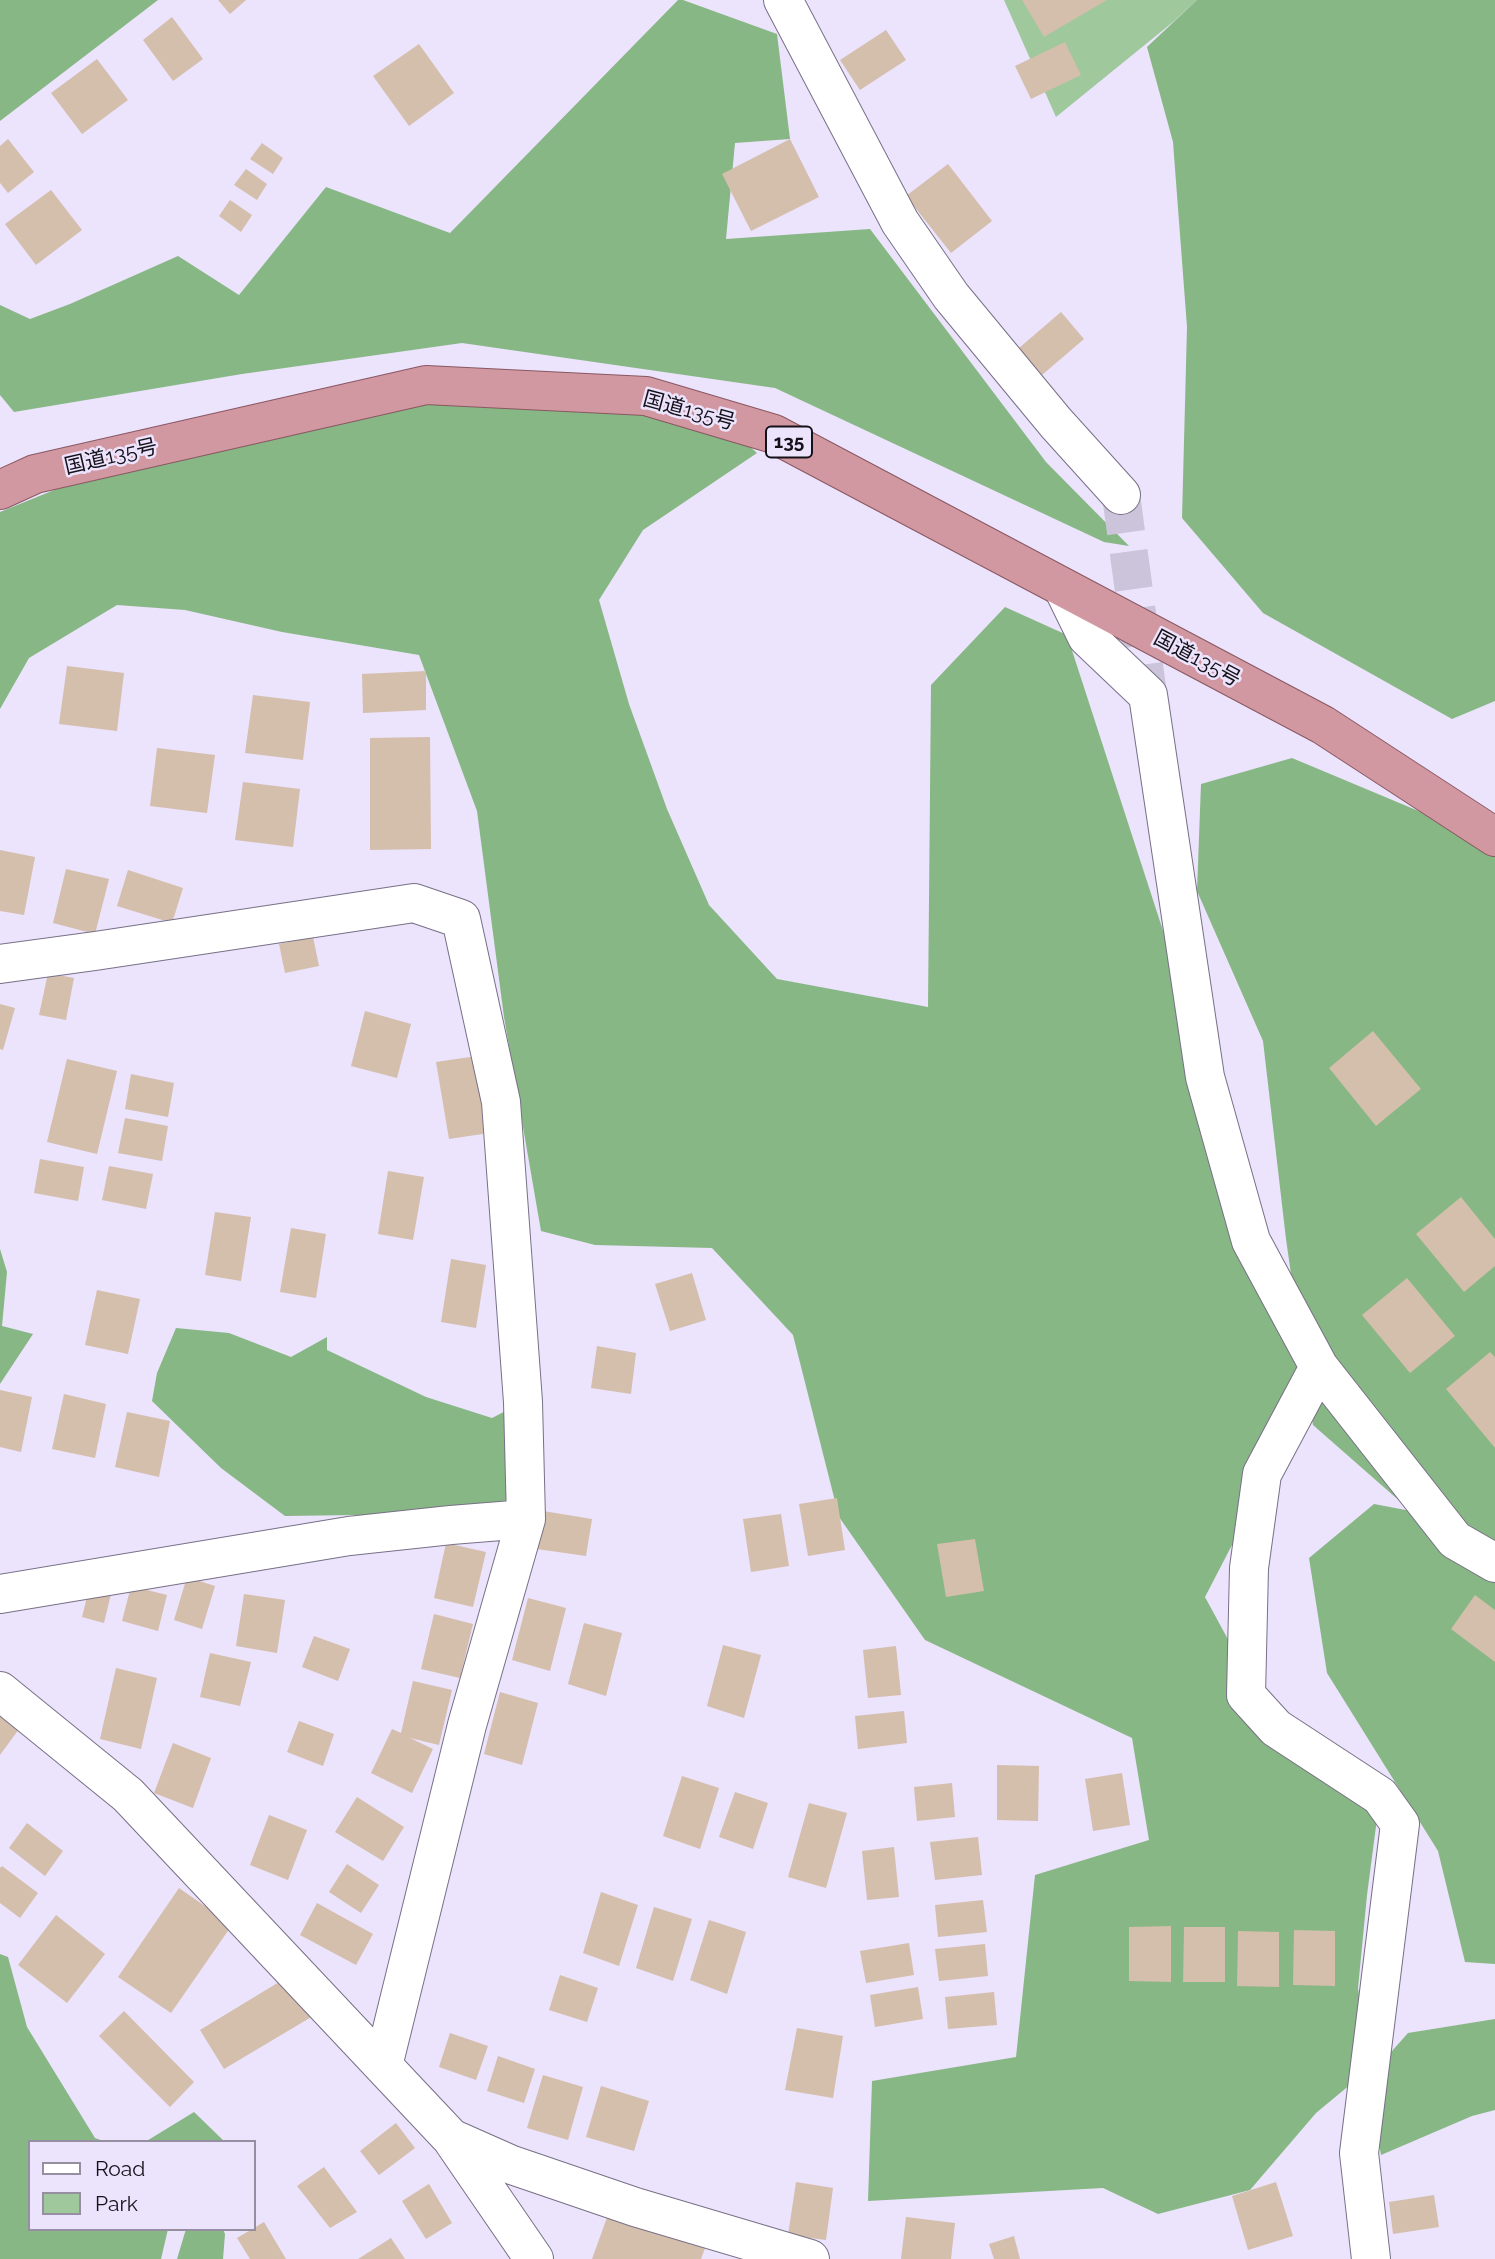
<!DOCTYPE html>
<html>
<head>
<meta charset="utf-8">
<style>
	body { margin:0 }
	#map { position:relative; width:1495px; height:2259px; overflow:hidden; background:#ece3fc; font-family:Raleway,sans-serif }
	canvas { display:block }
	.legend { position:absolute; left:28px; top:2140px; width:228px; height:91px; box-sizing:border-box; background:#ece3fc; border:2px solid #968fa1; margin:0; padding:9px 12px; list-style:none; font-size:21px; color:#141119 }
	.legend li { display:flex; align-items:center; gap:14px; height:35px }
	.legend b { width:35px; border:2px solid #968fa1 }
</style>
</head>
<body>
<div id="map">
<canvas width="1495" height="2259"></canvas>
<ul class="legend">
<li><b style="height:9px;background:#fff"></b>Road</li>
<li><b style="height:19px;background:#9fc89c"></b>Park</li>
</ul>
</div>
<script>
const context = document.querySelector('canvas').getContext('2d');
context.lineJoin = 'round';
function fill(path, color) { context.fillStyle = color; context.fill(path, 'evenodd'); }
const toPath = rows => new Path2D(rows.map(r => 'M' + r).join(''));
function stroke(path, color, width, dash) { context.strokeStyle = color; context.lineWidth = width; context.lineCap = dash ? 'butt' : 'round'; context.setLineDash(dash || []); context.stroke(path); }
function label(font, color, halo, rows, align = 'center') {
  context.font = font + ' Raleway,"Noto Sans JP",sans-serif'; context.lineWidth = 5; context.setLineDash([]); context.textBaseline = 'middle'; context.strokeStyle = halo; context.fillStyle = color; for (const [text, x, y, turn = 0] of rows) {
    context.save(); context.translate(x, y); context.rotate((+turn || 0) * Math.PI / 180); context.textAlign = isNaN(turn) ? turn : align; if (halo) context.strokeText(text, 0, 0); context.fillText(text, 0, 0); context.restore();
  }
}
const green = toPath([
	[1004,0,1197,0,1173,22,1056,117]
]);
const forest = toPath([
	[0,0,158,0,0,121],
	[678,0,683,0,777,34,790,139,735,143,726,239,870,229,1046,462,1129,546,1104,542,775,388,462,343,242,374,14,412,0,395,0,305,30,319,70,304,178,256,239,295,326,187,450,233],
	[1197,0,1495,0,1495,701,1452,719,1263,613,1182,518,1187,327,1173,142,1147,47],
	[380,396,717,417,757,453,643,530,599,600,629,704,667,809,709,905,777,979,928,1007,931,685,1005,607,1067,635,1304,1365,1286,1239,1263,1041,1197,891,1201,784,1292,758,1495,843,1495,1964,1465,1962,1438,1851,1327,1673,1309,1558,1374,1504,1411,1511,1313,1425,1308,1390,1260,1491,1205,1597,1276,1728,1380,1796,1367,1895,1358,1988,1369,2069,1316,2113,1250,2190,1158,2214,1103,2188,868,2201,872,2081,1016,2057,1035,1875,1149,1840,1132,1738,925,1640,839,1517,793,1335,712,1248,595,1245,541,1231,504,1017,477,811,419,655,282,632,185,610,117,605,29,658,0,709,0,512,165,445],
	[0,1249,7,1272,2,1326,33,1334,0,1384],
	[176,1328,229,1333,291,1357,327,1337,327,1350,426,1397,492,1418,523,1402,526,1519,355,1515,285,1516,221,1468,152,1401,157,1373],
	[0,1954,8,1957,27,2027,95,2138,106,2142,30,2142,30,2229,168,2229,161,2259,0,2259],
	[1495,2019,1495,2110,1472,2116,1381,2155,1368,2078,1408,2033],
	[194,2112,225,2142,145,2142],
	[186,2229,223,2229,225,2234,223,2259,177,2259]
]);
const building = toPath([
	[218,0,246,0,230,14],
	[1022,0,1107,0,1044,37],
	[172,17,203,59,173,81,143,40],
	[886,30,906,60,860,90,840,60],
	[1065,42,1081,75,1031,99,1015,66],
	[419,44,454,93,409,126,373,76],
	[97,59,128,100,82,134,51,93],
	[8,139,34,172,8,193,0,183,0,146],
	[790,139,819,197,751,231,722,174],
	[262,143,283,158,273,174,250,159],
	[948,164,992,221,951,253,906,196],
	[246,169,267,184,257,200,234,185],
	[51,190,82,230,36,265,5,224],
	[230,200,252,215,241,232,219,216],
	[1061,312,1084,339,1042,375,1019,348],
	[67,666,124,673,117,731,59,724],
	[426,671,426,710,363,713,362,674],
	[253,695,310,702,303,760,245,753],
	[430,737,431,849,370,850,370,738],
	[157,748,215,755,207,813,150,806],
	[243,782,300,789,293,847,235,840],
	[0,850,35,857,24,915,0,911],
	[66,869,109,879,95,934,53,923],
	[128,870,183,888,172,923,117,906],
	[313,937,319,966,285,973,279,944],
	[48,973,74,978,66,1020,39,1015],
	[0,1004,15,1008,3,1050,0,1049],
	[365,1011,411,1024,397,1078,351,1066],
	[1373,1031,1421,1089,1376,1126,1329,1068],
	[477,1056,489,1133,449,1139,436,1062],
	[67,1059,117,1071,97,1154,47,1142],
	[131,1074,174,1083,168,1117,125,1109],
	[125,1118,168,1126,162,1161,118,1153],
	[40,1159,84,1167,78,1201,34,1193],
	[109,1166,153,1174,146,1209,102,1200],
	[388,1171,424,1177,413,1240,378,1234],
	[1461,1197,1495,1239,1495,1266,1464,1292,1416,1234],
	[215,1212,251,1217,241,1281,205,1275],
	[291,1228,326,1234,316,1298,280,1292],
	[451,1259,486,1265,476,1328,441,1322],
	[692,1273,706,1320,670,1331,655,1284],
	[1407,1278,1455,1336,1410,1373,1362,1315],
	[97,1290,140,1299,128,1354,85,1345],
	[597,1346,636,1353,631,1394,591,1388],
	[1490,1352,1495,1357,1495,1448,1446,1389],
	[0,1390,32,1397,21,1452,0,1447],
	[64,1394,106,1404,95,1458,52,1449],
	[127,1412,170,1421,159,1477,115,1467],
	[837,1498,845,1550,808,1556,799,1504],
	[543,1511,592,1519,586,1556,537,1549],
	[781,1514,789,1566,751,1572,743,1519],
	[975,1539,984,1591,946,1597,937,1544],
	[446,1543,486,1552,473,1607,434,1598],
	[187,1577,215,1586,202,1629,174,1620],
	[90,1585,112,1590,104,1623,82,1617],
	[131,1586,167,1595,158,1631,122,1621],
	[244,1594,285,1600,277,1653,236,1646],
	[1475,1595,1495,1610,1495,1662,1451,1629],
	[528,1598,566,1608,550,1671,512,1660],
	[434,1614,473,1624,460,1678,421,1669],
	[584,1623,622,1633,606,1696,568,1684],
	[314,1636,350,1649,338,1681,302,1667],
	[723,1645,761,1655,744,1718,707,1706],
	[896,1646,901,1695,868,1698,863,1650],
	[210,1653,251,1662,240,1706,200,1697],
	[116,1668,157,1678,141,1749,100,1739],
	[413,1681,452,1690,439,1745,410,1738,433,1749,412,1793,371,1773,392,1729,401,1733],
	[500,1692,538,1703,522,1765,484,1754],
	[904,1711,907,1743,858,1749,855,1716],
	[0,1715,19,1729,0,1755],
	[299,1721,334,1734,323,1766,287,1752],
	[173,1743,211,1758,193,1808,154,1793],
	[997,1765,1039,1766,1038,1821,997,1820],
	[1122,1773,1130,1825,1093,1831,1085,1779],
	[682,1776,719,1788,700,1849,663,1836],
	[952,1783,955,1817,917,1821,914,1787],
	[735,1792,768,1803,753,1849,719,1837],
	[357,1797,404,1827,383,1861,335,1832],
	[809,1803,847,1813,826,1888,788,1877],
	[269,1815,307,1830,288,1880,250,1865],
	[27,1823,63,1851,45,1876,9,1848],
	[978,1837,982,1875,935,1880,930,1842],
	[894,1847,899,1897,867,1900,862,1851],
	[347,1864,379,1885,361,1913,329,1892],
	[2,1866,38,1893,20,1918,0,1903,0,1868],
	[179,1888,232,1925,171,2013,118,1977],
	[601,1892,638,1905,619,1966,583,1953],
	[983,1900,987,1932,938,1937,935,1905],
	[317,1903,373,1934,356,1965,300,1935],
	[654,1907,692,1919,673,1981,636,1968],
	[56,1915,105,1954,67,2003,18,1965],
	[709,1920,746,1932,727,1994,690,1980],
	[1171,1926,1171,1982,1129,1981,1129,1927],
	[1184,1927,1225,1927,1225,1982,1183,1982],
	[1294,1930,1335,1931,1335,1986,1293,1985],
	[1238,1931,1279,1932,1279,1987,1237,1986],
	[909,1943,914,1975,866,1983,860,1951],
	[985,1944,988,1976,939,1981,935,1949],
	[560,1975,598,1988,587,2022,549,2010],
	[289,1976,313,2016,224,2069,200,2030],
	[918,1987,923,2019,875,2027,870,1995],
	[994,1992,997,2025,948,2029,945,1997],
	[124,2011,194,2082,170,2107,99,2036],
	[797,2028,843,2036,833,2098,785,2090],
	[450,2033,488,2046,476,2080,439,2067],
	[498,2056,535,2069,524,2103,487,2091],
	[543,2075,583,2087,568,2140,527,2128],
	[601,2086,649,2101,634,2151,586,2137],
	[396,2123,415,2148,379,2175,360,2151],
	[324,2167,357,2212,330,2228,297,2186],
	[796,2182,833,2188,826,2240,788,2235],
	[1276,2182,1293,2236,1248,2250,1232,2196],
	[429,2184,452,2223,426,2239,402,2201],
	[1434,2195,1439,2227,1393,2234,1389,2202],
	[609,2212,708,2240,701,2259,592,2259],
	[906,2217,955,2223,951,2259,901,2259],
	[264,2222,286,2259,250,2259,237,2238],
	[1014,2236,1020,2259,994,2259,989,2244],
	[391,2238,405,2259,358,2259]
]);
const minorTunnel = toPath([
	[1121,495,1148,695]
]);
const minor = toPath([
	[783,0,900,222,951,296,1056,423,1121,495],
	[1063,588,1087,637,1148,695,1205,1077,1251,1241,1319,1367,1455,1540,1495,1563],
	[0,964,95,951,414,903,461,919,501,1102,523,1402,526,1519,467,1725,383,2066],
	[1319,1367,1262,1474,1249,1568,1246,1695,1276,1728,1380,1796,1400,1824,1359,2153,1371,2259],
	[0,1594,349,1536,451,1525,526,1519],
	[0,1691,128,1795,451,2138,534,2259],
	[451,2138,512,2165,635,2207,810,2259]
]);
const trunk = toPath([
	[0,490,35,474,426,385,646,396,774,434,1323,725,1495,837]
]);
const shields = [
	[789,442,46]
];
const shieldNames = [
	["135",789,442]
];
const streetNames = [
	["国道135号",689,411,15],
	["国道135号",111,457,-13],
	["国道135号",1197,659,28]
];
fill(green, '#9fc89c');
fill(forest, '#87b784');
fill(building, '#d4beac');
stroke(minorTunnel, '#ccc4da', 38, [38, 19]);
stroke(minor, '#787086', 40);
stroke(trunk, '#885862', 40);
stroke(minor, '#fff', 38);
stroke(trunk, '#d298a2', 38);
for (const [x, y, w] of shields) { const box = new Path2D(); box.roundRect(x - w / 2, y - 15.5, w, 31, 5); context.fillStyle = '#ece3fc'; context.fill(box); stroke(box, '#141119', 2); }
label('bold 19px', '#141119', null, shieldNames);
label('21px', '#141119', '#ece3fc', streetNames);
</script>
</body>
</html>
